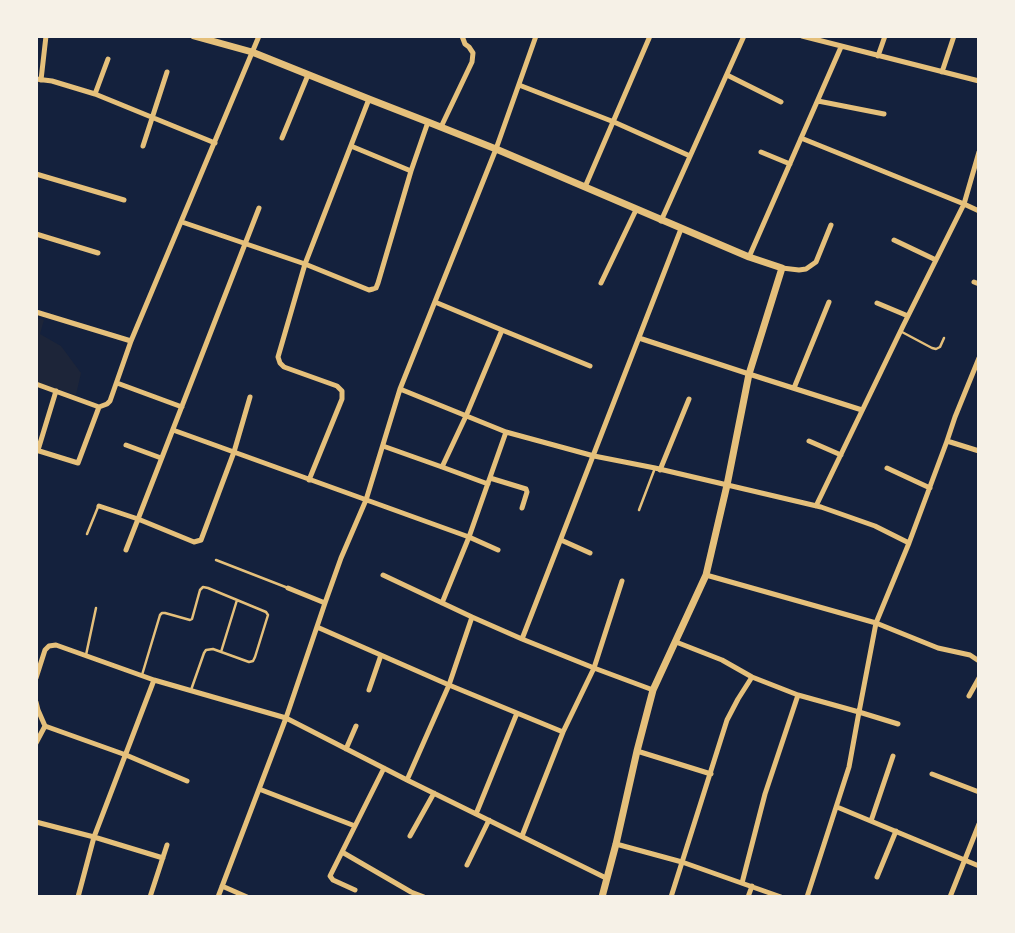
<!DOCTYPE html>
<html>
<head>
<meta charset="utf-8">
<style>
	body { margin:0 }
	#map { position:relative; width:1015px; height:933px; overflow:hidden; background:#14213d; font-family:Jost,sans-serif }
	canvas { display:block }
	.frame { position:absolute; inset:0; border:38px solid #f6f1e7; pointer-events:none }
</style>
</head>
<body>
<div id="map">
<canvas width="1015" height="933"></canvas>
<div class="frame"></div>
</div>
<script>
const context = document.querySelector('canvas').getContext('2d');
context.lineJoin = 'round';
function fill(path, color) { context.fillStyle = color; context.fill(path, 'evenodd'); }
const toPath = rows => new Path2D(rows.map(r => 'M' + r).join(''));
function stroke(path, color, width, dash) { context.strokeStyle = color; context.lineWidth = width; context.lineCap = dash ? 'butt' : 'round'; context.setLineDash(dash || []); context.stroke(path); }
const green = toPath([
	[36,318,44,320,40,334,61,346,81,373,76,395,36,382]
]);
const service = toPath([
	[902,332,932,348,936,349,940,347,944,338],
	[639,510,655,468],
	[87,534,98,507],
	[216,560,288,588],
	[86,655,96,608],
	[142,675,160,615,162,613,165,613,190,620,192,619,200,590,203,587,208,588,237,600,221,652],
	[191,690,204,653,206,650,213,649,249,662,253,661,255,657,268,615,266,612,237,600]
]);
const minor = toPath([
	[802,36,979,81],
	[878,56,885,36],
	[942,72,954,36],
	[727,75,781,102],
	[36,79,52,81,95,94,215,143],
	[41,80,46,36],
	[519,85,614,122,690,156],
	[95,94,108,59],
	[818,101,884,114],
	[441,127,472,62,473,53,469,47,465,44,462,36],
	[282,138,308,75],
	[801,138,964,204,979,211],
	[143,146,167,72],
	[351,146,411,171,428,122],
	[761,152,790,164],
	[36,174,124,200],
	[585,187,650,36],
	[661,221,744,36],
	[182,222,305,264,369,290,373,289,376,288,378,283,411,171],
	[36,234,98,253],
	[894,240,936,260],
	[749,257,841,47],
	[782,268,799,270,806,269,816,262,831,225],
	[974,282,979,284],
	[601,283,636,210],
	[877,303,908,316],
	[36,312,131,341],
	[502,330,590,366],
	[639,338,749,374,862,410],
	[117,383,182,407],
	[36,384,99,407],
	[794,388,829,302],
	[400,389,506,432,594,456,655,468,821,507,875,526,909,543,947,441,955,417,979,358],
	[99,407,107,404,110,401,131,341,259,36],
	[173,430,469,537,498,550],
	[809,441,841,455],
	[947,441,979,451],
	[126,445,161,458],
	[383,446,442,467,466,416,502,330,435,302],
	[36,450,78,463,99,407],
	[38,450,56,391],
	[442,467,488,484],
	[887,468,930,488],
	[660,470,689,399],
	[490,478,526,489,527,492,522,508],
	[309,480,342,399,342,391,337,386,284,367,280,363,278,357,305,264,369,99],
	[99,506,138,519,194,542,201,540,234,452,250,397],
	[816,506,903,326,964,204,979,152],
	[561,540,590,553],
	[126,550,259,208],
	[383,575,472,617,449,685,407,780],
	[706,575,876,623,938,648,970,655,979,661],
	[288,588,325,603],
	[442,603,469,537,506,432],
	[472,617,522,639,594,668,653,690],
	[317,627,449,685,563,732],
	[522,639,681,229],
	[676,642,722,660,752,677,798,695,859,712,849,767,807,897],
	[36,678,45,650,49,646,56,645,154,680,286,718,407,780,606,878],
	[369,690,381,655],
	[969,696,979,678],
	[36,702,38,710,45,726],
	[898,724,859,712,876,623,909,543],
	[36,743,45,726,126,755,187,781],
	[346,749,356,726],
	[637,751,711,774],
	[932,774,979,792],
	[259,789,355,826],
	[837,807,979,866],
	[476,814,517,713],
	[871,821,893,756],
	[36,822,94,837,163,858],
	[410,836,434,793],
	[522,836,563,732,594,668,622,581],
	[616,844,682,862,781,897],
	[342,852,411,892,424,897],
	[467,865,489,820],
	[877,877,896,831],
	[742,883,765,794,798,695],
	[222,886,247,897],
	[355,890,333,880,330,876,384,768],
	[78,897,94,837,154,680],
	[150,897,167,845],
	[218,897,286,718,325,603,341,558,366,500,400,389,496,149,536,36],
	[671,897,727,720,738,699,752,677],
	[748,897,752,886],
	[950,897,979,824]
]);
const tertiary = toPath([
	[194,36,252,52,369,99,428,122,496,149,749,257,782,268,749,374,727,485,706,575,653,690,637,751,616,844,602,897]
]);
fill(green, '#1d2539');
stroke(service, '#e5c07b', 2.5);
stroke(minor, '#e5c07b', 5);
stroke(tertiary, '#e5c07b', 7);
</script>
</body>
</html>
